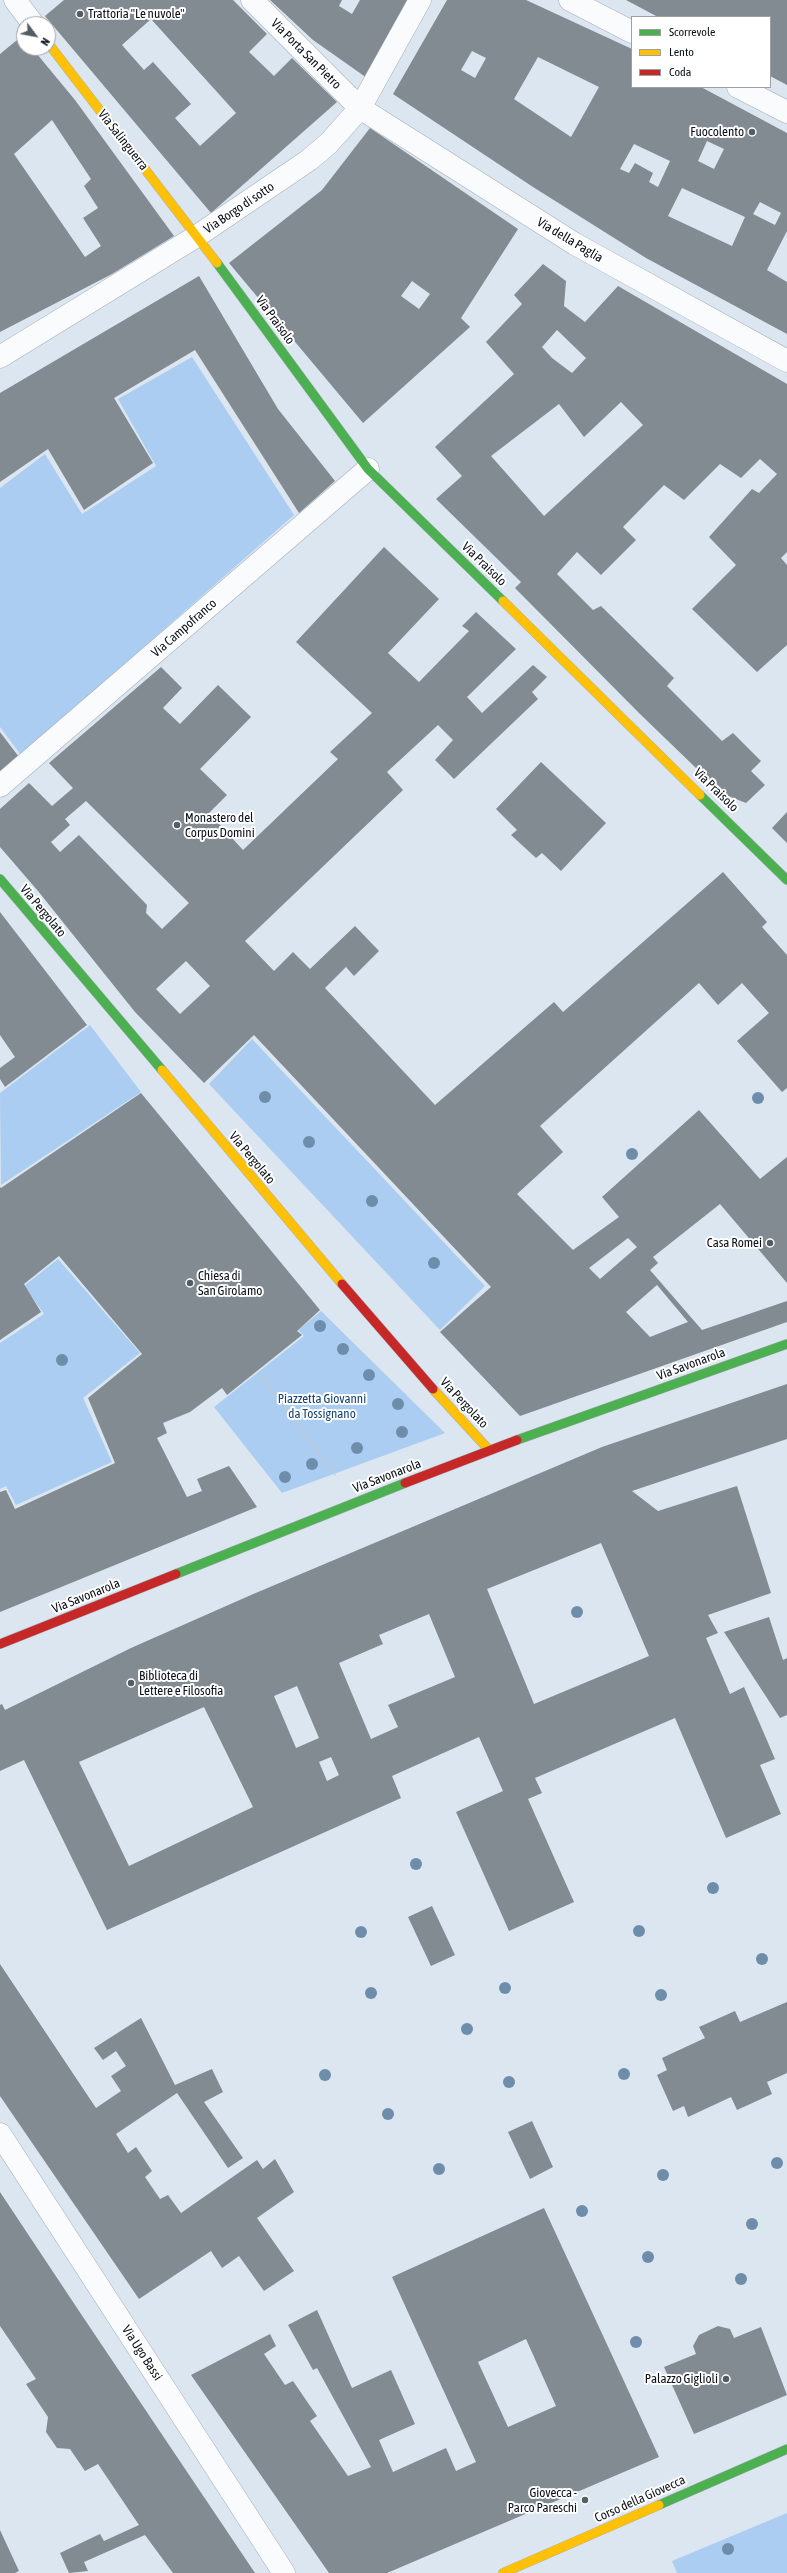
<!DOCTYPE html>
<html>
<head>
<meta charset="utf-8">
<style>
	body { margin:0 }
	#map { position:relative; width:787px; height:2573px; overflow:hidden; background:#dbe6f1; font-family:"Asap Condensed",sans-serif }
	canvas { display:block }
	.legend { position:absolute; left:631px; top:16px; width:140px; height:72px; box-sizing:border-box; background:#fff; border:1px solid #9da0a3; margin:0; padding:5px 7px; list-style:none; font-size:12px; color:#0b1118 }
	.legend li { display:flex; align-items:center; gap:8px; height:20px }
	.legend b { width:20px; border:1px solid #9da0a3 }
	.north { position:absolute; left:16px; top:16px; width:40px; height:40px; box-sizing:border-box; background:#fff; border:1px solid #9da0a3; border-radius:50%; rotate:122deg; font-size:11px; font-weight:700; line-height:16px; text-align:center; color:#0b1118 }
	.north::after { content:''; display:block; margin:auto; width:14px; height:18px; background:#545c64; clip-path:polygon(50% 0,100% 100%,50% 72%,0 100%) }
</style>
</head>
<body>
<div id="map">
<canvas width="787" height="2573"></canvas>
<ul class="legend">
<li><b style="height:5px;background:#4caf50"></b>Scorrevole</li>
<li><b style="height:5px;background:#ffc107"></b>Lento</li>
<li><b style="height:5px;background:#c62828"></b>Coda</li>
</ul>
<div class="north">N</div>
</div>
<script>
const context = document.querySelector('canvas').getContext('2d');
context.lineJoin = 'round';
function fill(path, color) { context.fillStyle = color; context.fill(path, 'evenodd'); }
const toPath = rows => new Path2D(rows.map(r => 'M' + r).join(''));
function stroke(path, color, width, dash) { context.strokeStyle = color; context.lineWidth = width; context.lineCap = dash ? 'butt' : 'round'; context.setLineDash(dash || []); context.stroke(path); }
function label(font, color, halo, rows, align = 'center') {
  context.font = font + ' "Asap Condensed",sans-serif'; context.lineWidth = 4; context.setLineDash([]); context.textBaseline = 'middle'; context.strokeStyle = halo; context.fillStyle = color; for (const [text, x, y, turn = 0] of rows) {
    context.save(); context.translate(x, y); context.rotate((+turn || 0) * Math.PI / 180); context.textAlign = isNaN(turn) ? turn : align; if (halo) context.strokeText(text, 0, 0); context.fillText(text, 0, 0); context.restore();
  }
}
const green = toPath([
	[192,357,294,515,21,755,0,727,0,488,45,454,82,514,156,466,118,399],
	[90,1025,141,1092,1,1185,0,1093],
	[252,1039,485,1286,440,1330,209,1084],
	[58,1259,140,1353,83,1398,112,1462,16,1505,6,1486,0,1489,0,1343,44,1314,24,1286],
	[321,1311,445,1433,282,1493,214,1407,304,1336,298,1330],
	[787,2513,787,2573,677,2573,672,2561]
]);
const building = toPath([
	[64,0,233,0,267,34,249,52,274,76,292,58,337,102,211,213,45,16],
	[151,19,236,113,200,146,175,118,191,104,153,62,144,70,122,45],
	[270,0,342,0,339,6,352,14,360,0,408,0,367,78,313,40],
	[447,0,526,0,632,49,632,87,701,87,787,133,787,231,767,270,787,282,787,334,646,258,533,187,393,94],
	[472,51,486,58,475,78,461,70],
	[538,57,599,87,571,137,514,99],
	[707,141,724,149,714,169,698,161],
	[634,144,670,161,658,187,649,182,653,173,635,163,629,173,620,169],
	[682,188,745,217,732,246,668,216],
	[760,202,781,213,775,225,753,214],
	[626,0,787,0,787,85,770,76,770,17,658,17],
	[22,36,24,48,32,48,75,100,174,236,112,274,0,332,0,54],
	[52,120,91,179,84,186,98,208,83,218,101,246,85,257,14,154],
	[370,128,518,229,461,318,470,327,363,423,229,263,322,190],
	[412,281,430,294,419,309,401,296],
	[543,264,566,281,564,306,585,322,618,286,787,384,787,552,781,558,787,565,787,645,757,672,692,609,736,565,709,537,752,489,759,493,777,474,760,459,741,478,720,464,684,500,664,485,623,527,636,540,601,575,577,552,557,574,593,610,601,606,674,678,667,686,722,741,733,733,761,761,751,771,765,785,746,803,723,794,640,714,515,588,521,582,436,499,462,476,435,447,514,374,486,342,522,304,514,295],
	[557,330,586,358,572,373,552,358,542,347],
	[621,402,643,425,544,516,491,456,559,404,584,437],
	[199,276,278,409,335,481,299,513,195,350,114,398,153,463,84,510,48,449,0,482,0,393],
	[384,547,439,599,388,653,419,682,469,631,462,626,476,612,516,649,467,697,482,713,533,665,547,677,532,692,538,699,454,779,435,760,453,740,438,725,387,772,403,790,245,941,274,971,293,952,310,969,355,926,379,951,354,976,346,967,325,988,435,1105,554,1002,563,1012,723,872,767,922,762,927,787,955,787,1088,782,1092,737,1041,769,1013,742,983,718,1005,699,983,540,1126,563,1152,517,1194,573,1250,619,1217,602,1197,699,1110,760,1179,787,1157,787,1283,720,1204,653,1257,658,1263,650,1270,702,1330,787,1301,787,1322,520,1416,440,1332,491,1287,254,1035,204,1083,135,1012,38,891,0,847,0,809,29,783,52,806,73,788,49,763,161,667,182,688,163,708,180,724,218,685,251,717,200,769,227,795,209,813,243,850,338,759,330,752,372,713,296,642],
	[86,801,189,903,162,929,146,913,147,905,79,835,60,852,51,842,70,825,65,819],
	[186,961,210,986,180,1014,156,989],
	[628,1238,637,1247,600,1279,589,1268],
	[657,1285,688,1322,650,1337,626,1312],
	[0,732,19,757,0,773],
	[541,762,606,823,561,871,542,853,536,858,511,835,517,830,496,809],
	[787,812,787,843,772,828],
	[0,912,87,1025,5,1087,0,1079,0,1068,15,1057,0,1035],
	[141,1093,320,1310,297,1331,302,1335,227,1395,222,1388,190,1412,163,1423,167,1433,157,1438,187,1497,202,1491,197,1479,229,1466,257,1507,0,1612,0,1492,6,1490,15,1509,115,1463,88,1398,142,1354,59,1256,24,1284,41,1312,0,1340,0,1187,1,1188],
	[787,1384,787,1439,632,1491,658,1511,737,1486,771,1593,708,1615,718,1633,706,1638,730,1694,744,1687,775,1759,760,1765,781,1814,726,1838,675,1718,535,1778,542,1793,528,1799,574,1902,509,1931,456,1812,503,1791,479,1737,392,1776,401,1798,107,1930,24,1760,0,1771,0,1705,2,1704,5,1710,131,1648,251,1595,602,1447],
	[601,1543,649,1656,534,1704,487,1589],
	[429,1614,455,1677,388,1705,398,1727,371,1739,339,1663,383,1644,379,1635],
	[297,1686,319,1738,296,1748,274,1696],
	[204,1707,253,1807,129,1866,79,1762],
	[331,1757,339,1775,327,1781,319,1762],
	[769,1617,783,1660,787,1658,787,1715,780,1718,724,1632],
	[432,1906,455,1955,431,1966,408,1917],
	[0,1964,96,2108,121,2091,111,2076,126,2066,116,2051,103,2060,94,2048,141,2018,175,2085,212,2069,223,2092,204,2102,243,2158,228,2168,177,2093,116,2134,128,2153,136,2147,152,2171,145,2177,160,2199,168,2195,181,2213,257,2160,263,2169,275,2159,294,2192,257,2218,294,2271,264,2291,239,2256,222,2268,211,2251,139,2299,0,2096],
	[787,2002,787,2073,767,2082,772,2094,737,2110,731,2097,688,2117,684,2106,673,2111,657,2075,667,2070,662,2058,705,2038,699,2027,735,2011,740,2022],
	[532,2121,553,2167,530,2179,508,2132],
	[0,2192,79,2311,255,2573,173,2573,145,2535,84,2562,88,2571,69,2573,60,2553,100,2534,104,2541,139,2525,98,2464,85,2471,70,2449,57,2448,46,2432,48,2417,26,2384,36,2379,0,2326],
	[544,2208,659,2457,387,2573,329,2573,191,2375,270,2334,276,2346,264,2354,285,2385,293,2381,317,2416,310,2421,348,2476,371,2467,317,2368,313,2370,288,2325,317,2310,352,2388,391,2370,415,2424,379,2440,393,2472,446,2448,456,2471,476,2462,392,2277],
	[526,2339,556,2406,508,2427,478,2362],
	[718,2326,730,2329,734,2338,761,2327,787,2395,694,2434,664,2367,696,2354,693,2346,699,2335],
	[0,2530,19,2571,15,2573,0,2573]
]);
const path = toPath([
	[263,1378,335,1475]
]);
const street = toPath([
	[15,0,33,24],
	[252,0,360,108,575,244,787,361],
	[570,0,632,32],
	[738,87,787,112],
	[0,357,197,236,309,160,329,143,360,108,420,0],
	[0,786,368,469],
	[0,2134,284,2573]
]);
const fast = toPath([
	[217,263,368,469,503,601],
	[700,795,787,880],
	[0,879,162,1070],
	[517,1440,787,1344],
	[176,1574,405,1483],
	[659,2505,787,2449]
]);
const slow = toPath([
	[48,43,217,263],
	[503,601,700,795],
	[162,1070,342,1284],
	[433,1389,489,1450],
	[503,2573,659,2505]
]);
const jam = toPath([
	[342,1284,433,1389],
	[405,1483,517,1440],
	[0,1644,176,1574]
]);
const trees = [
	[265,1097],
	[758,1098],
	[309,1142],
	[632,1154],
	[372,1201],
	[434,1263],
	[320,1326],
	[343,1349],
	[62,1360],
	[369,1375],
	[398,1404],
	[402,1432],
	[357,1448],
	[312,1464],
	[285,1477],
	[577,1612],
	[416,1864],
	[713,1888],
	[639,1931],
	[361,1932],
	[762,1959],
	[505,1988],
	[371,1993],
	[661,1995],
	[467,2029],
	[624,2074],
	[325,2075],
	[509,2082],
	[388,2114],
	[777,2163],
	[439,2169],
	[663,2175],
	[582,2211],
	[752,2224],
	[648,2257],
	[741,2279],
	[636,2342],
	[728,2549]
];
const markers = [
	[80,14,4,"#545c64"],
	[752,132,4,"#545c64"],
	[177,825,4,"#545c64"],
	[770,1243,4,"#545c64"],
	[190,1283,4,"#545c64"],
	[131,1683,4,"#545c64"],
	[726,2379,4,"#545c64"],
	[585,2500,4,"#545c64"]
];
const poiNames = [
	["Trattoria \"Le nuvole\"",88,14],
	["Fuocolento",744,132,"right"],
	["Monastero del",185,818],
	["Corpus Domini",185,833],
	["Casa Romei",762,1243,"right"],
	["Chiesa di",198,1276],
	["San Girolamo",198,1291],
	["Biblioteca di",139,1676],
	["Lettere e Filosofia",139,1691],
	["Palazzo Giglioli",718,2379,"right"],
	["Giovecca -",577,2493,"right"],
	["Parco Pareschi",577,2508,"right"]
];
const streetNames = [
	["Via Porta San Pietro",306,54,45],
	["Via Salinguerra",123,140,52],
	["Via Borgo di sotto",239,208,-34],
	["Via della Paglia",570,240,31],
	["Via Praisolo",275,320,54],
	["Via Praisolo",484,564,44],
	["Via Campofranco",184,628,-41],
	["Via Praisolo",716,790,44],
	["Via Pergolato",43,911,50],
	["Via Pergolato",252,1158,50],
	["Via Savonarola",691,1364,-20],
	["Via Pergolato",464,1403,47],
	["Via Savonarola",387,1476,-21],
	["Via Savonarola",86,1596,-22],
	["Via Ugo Bassi",142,2353,57],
	["Corso della Giovecca",640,2499,-24]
];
const parkNames = [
	["Piazzetta Giovanni",322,1399],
	["da Tossignano",322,1414]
];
fill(green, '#abcdf1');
fill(building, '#828a92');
stroke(street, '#a7afb7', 23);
stroke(fast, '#a7afb7', 10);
stroke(slow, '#a7afb7', 10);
stroke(jam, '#a7afb7', 10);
stroke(path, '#c4c7cb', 2.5, [3, 3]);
stroke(street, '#fafbfd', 22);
stroke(fast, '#4caf50', 9);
stroke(slow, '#ffc107', 9);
stroke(jam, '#c62828', 9);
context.fillStyle = '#6e8dab';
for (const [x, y] of trees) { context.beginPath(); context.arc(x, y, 6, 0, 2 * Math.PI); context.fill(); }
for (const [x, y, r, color] of markers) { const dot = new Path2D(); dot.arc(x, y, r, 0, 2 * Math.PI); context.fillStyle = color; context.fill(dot); stroke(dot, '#fff', 1.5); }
label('13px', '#0b1118', '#fff', poiNames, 'left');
label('13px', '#0b1118', '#fff', streetNames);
label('13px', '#154471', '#fff', parkNames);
</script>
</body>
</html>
